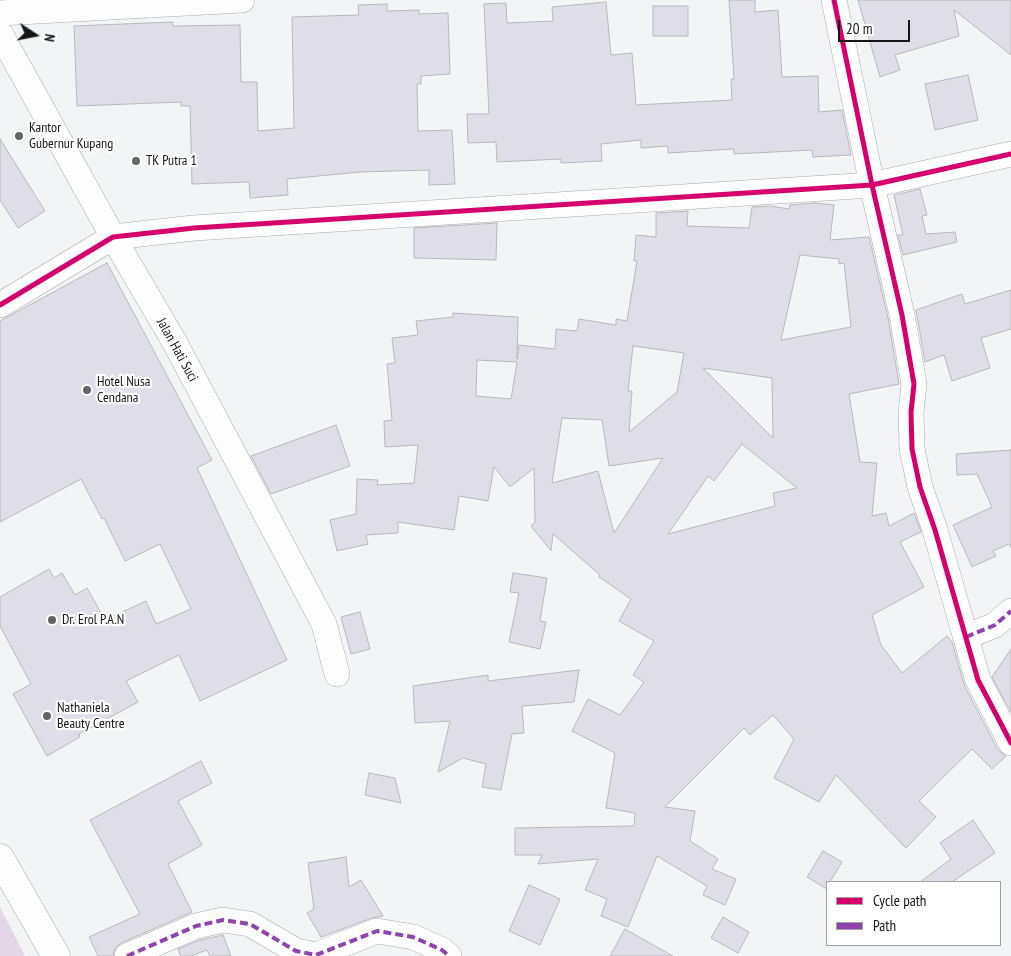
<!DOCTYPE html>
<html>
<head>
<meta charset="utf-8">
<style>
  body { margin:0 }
  #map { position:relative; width:1011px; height:956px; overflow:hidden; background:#f3f4f6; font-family:"PT Sans Narrow",sans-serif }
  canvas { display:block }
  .legend { position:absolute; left:826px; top:881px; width:175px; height:65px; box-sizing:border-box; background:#fff; border:1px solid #a2a2a2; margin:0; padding:6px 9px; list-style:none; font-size:15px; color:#161617 }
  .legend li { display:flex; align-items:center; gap:10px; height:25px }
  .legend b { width:25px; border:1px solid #a2a2a2 }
  .north { position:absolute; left:10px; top:10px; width:50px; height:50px; -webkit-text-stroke:4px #fff; paint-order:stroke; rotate:101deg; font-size:14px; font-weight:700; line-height:20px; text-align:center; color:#161617 }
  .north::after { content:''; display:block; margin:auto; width:18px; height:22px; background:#161617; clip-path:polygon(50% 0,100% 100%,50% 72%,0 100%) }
  .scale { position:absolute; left:838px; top:20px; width:72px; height:22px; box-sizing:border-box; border:2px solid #161617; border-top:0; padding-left:6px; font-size:15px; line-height:18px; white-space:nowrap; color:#161617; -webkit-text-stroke:4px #fff; paint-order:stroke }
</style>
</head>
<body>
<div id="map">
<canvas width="1011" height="956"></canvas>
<ul class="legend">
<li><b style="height:6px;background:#d6006c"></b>Cycle path</li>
<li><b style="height:6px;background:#8e44ad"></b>Path</li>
</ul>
<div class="north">N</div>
<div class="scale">20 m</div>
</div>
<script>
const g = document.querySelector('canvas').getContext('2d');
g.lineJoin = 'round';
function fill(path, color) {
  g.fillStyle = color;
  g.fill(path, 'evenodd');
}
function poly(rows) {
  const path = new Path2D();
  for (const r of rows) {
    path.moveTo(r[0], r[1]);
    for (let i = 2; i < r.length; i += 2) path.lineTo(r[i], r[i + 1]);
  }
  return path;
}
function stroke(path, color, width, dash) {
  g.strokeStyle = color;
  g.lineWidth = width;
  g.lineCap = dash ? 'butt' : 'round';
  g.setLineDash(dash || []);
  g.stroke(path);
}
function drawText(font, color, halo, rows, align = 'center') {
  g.font = font + ' "PT Sans Narrow",sans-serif';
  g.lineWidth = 4.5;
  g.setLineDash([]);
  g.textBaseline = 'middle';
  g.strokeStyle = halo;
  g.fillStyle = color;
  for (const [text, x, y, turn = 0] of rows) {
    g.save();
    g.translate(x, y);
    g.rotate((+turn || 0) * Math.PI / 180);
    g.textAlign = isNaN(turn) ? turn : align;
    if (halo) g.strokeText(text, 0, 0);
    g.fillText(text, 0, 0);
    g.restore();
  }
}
fill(poly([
  [0,907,25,956,0,956]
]), '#e4d6e7');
const building = poly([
  [729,0,755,0,755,12,778,10,782,77,818,76,819,112,842,110,851,155,813,157,812,150,734,154,734,149,668,153,668,146,641,148,641,140,601,144,602,161,561,163,561,159,497,162,496,142,468,143,467,114,489,114,484,4,506,3,507,23,553,21,552,7,606,2,611,55,632,53,636,105,732,100,731,79,734,79,729,0],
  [858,0,1011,0,1011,55,954,10,959,36,895,55,900,70,880,77,858,0],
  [387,4,387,11,419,10,419,14,448,13,450,74,421,76,421,84,417,84,418,131,452,130,455,184,429,185,429,170,360,172,287,179,288,195,250,198,249,182,192,184,190,106,181,106,181,102,77,106,74,26,173,22,173,26,240,25,241,82,257,82,258,131,294,128,292,17,359,15,358,5,387,4],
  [653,6,688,6,688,36,653,36,653,6],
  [968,75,978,120,935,130,925,84,968,75],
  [0,139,45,211,18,228,0,200,0,139],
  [920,189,927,215,922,216,926,234,955,232,957,242,903,255,898,235,903,235,894,195,920,189],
  [815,203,834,205,830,240,869,237,888,318,899,384,849,394,860,462,877,463,872,516,886,513,889,526,914,513,921,532,900,542,924,587,872,615,881,645,902,673,947,636,952,642,965,687,998,750,1006,756,992,769,972,749,919,801,936,817,906,848,836,775,819,802,774,778,794,739,773,715,750,735,744,728,665,807,695,811,690,841,718,859,712,869,736,879,725,905,703,895,707,886,657,856,628,927,601,916,607,899,585,890,598,859,538,864,542,855,515,855,515,828,634,826,635,813,606,808,615,753,572,731,588,699,620,715,644,682,633,675,654,641,619,621,631,599,599,577,600,575,553,534,551,551,531,526,535,522,534,468,510,487,494,467,488,501,459,496,454,530,398,522,398,533,366,535,368,544,337,551,330,520,356,514,357,479,378,480,377,485,414,483,418,445,385,447,384,421,392,420,387,364,395,363,392,338,418,335,416,321,453,317,453,313,518,317,517,359,519,345,555,349,556,329,577,331,579,319,616,325,616,319,627,321,637,261,634,261,636,235,656,237,656,213,688,211,687,226,749,228,752,207,771,206,789,209,790,205,815,203],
  [800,255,839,259,839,264,844,263,851,327,781,340,800,255],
  [633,346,684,353,677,392,629,432,632,391,628,391,633,346],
  [477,360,517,362,511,399,476,396,477,360],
  [703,368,772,378,773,438,703,368],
  [562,418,602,420,609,466,663,458,614,533,598,471,552,483,562,418],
  [742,444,797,488,773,493,775,506,668,534,708,476,714,481,742,444],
  [497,223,496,260,414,258,414,228,497,223],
  [107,263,212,460,197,468,287,660,200,701,179,655,126,681,138,702,79,734,80,737,47,756,13,694,31,684,0,626,0,597,49,569,54,578,62,573,75,595,87,588,105,620,146,601,156,624,191,609,160,544,125,561,104,518,102,519,81,479,0,522,0,321,107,263],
  [1011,290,1011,329,981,338,990,368,952,381,944,355,925,362,916,310,962,294,965,304,1011,290],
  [336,425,350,466,271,494,251,456,336,425],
  [1011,450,1011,548,1009,544,993,551,996,556,972,567,953,525,992,507,977,474,957,475,956,454,1011,450],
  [513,573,547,578,540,621,546,622,540,649,509,642,519,593,510,592,513,573],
  [360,612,370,649,351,654,341,617,360,612],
  [1011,649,1011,712,992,677,1011,649],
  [579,670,574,702,522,706,524,733,512,734,501,790,482,787,486,764,463,758,438,772,450,721,415,723,413,686,488,675,488,681,579,670],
  [201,761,212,783,178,801,202,845,168,864,192,912,121,943,115,948,113,956,98,956,89,937,140,914,90,820,201,761],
  [369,773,395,778,401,803,365,795,369,773],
  [973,820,995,853,952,882,920,882,951,859,940,843,973,820],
  [823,851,842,862,830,882,827,882,827,889,807,877,823,851],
  [346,857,349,887,361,880,383,916,372,918,321,937,307,913,314,909,308,863,346,857],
  [529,885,560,899,540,945,509,931,529,885],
  [723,917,749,932,738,953,711,938,723,917],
  [625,929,673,956,610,956,625,929],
  [223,935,231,956,210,956,207,950,191,956,181,956,178,949,200,940,223,935]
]);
fill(building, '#dfdde7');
stroke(building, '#b8b8ba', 1);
const minor = poly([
  [834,0,872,185,902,315,914,384,911,412,912,449,920,487,935,530,978,680,1011,743],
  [0,13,242,0],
  [0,33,113,237,175,343,324,624,337,674],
  [0,305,113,237,194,228,872,185,1011,154],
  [966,637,995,625,1011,611],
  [127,956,196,926,223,920,250,924,296,951,316,955,377,931,413,937,442,950,449,956]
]);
const major = poly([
  [0,858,56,956]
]);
stroke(minor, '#a8a9ab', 26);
stroke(major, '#a8a9ab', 29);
stroke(minor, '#fdfdfe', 25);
stroke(major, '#fdfdfe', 28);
stroke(poly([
  [966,637,995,625,1011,611],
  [127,956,196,926,223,920,250,924,296,951,316,955,377,931,413,937,442,950,449,956]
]), '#8e44ad', 4, [8, 4]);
stroke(poly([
  [834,0,872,185,902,315,914,384,911,412,912,449,920,487,935,530,978,680,1011,743],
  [0,305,113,237,194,228,872,185,1011,154]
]), '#d6006c', 5);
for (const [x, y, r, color] of [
  [19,136,5,"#636465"],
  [136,161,5,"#636465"],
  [87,390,5,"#636465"],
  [52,620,5,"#636465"],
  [47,716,5,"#636465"]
]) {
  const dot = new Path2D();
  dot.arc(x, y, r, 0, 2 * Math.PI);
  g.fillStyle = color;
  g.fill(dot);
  stroke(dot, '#fff', 2);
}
drawText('14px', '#161617', '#fff', [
  ["Kantor",29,128],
  ["Gubernur Kupang",29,144],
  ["TK Putra 1",146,161],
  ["Hotel Nusa",97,382],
  ["Cendana",97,398],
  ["Dr. Erol P.A.N",62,620],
  ["Nathaniela",57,708],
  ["Beauty Centre",57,724]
], 'left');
drawText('14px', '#161617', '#fff', [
  ["Jalan Hati Suci",177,350,61]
]);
</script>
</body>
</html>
